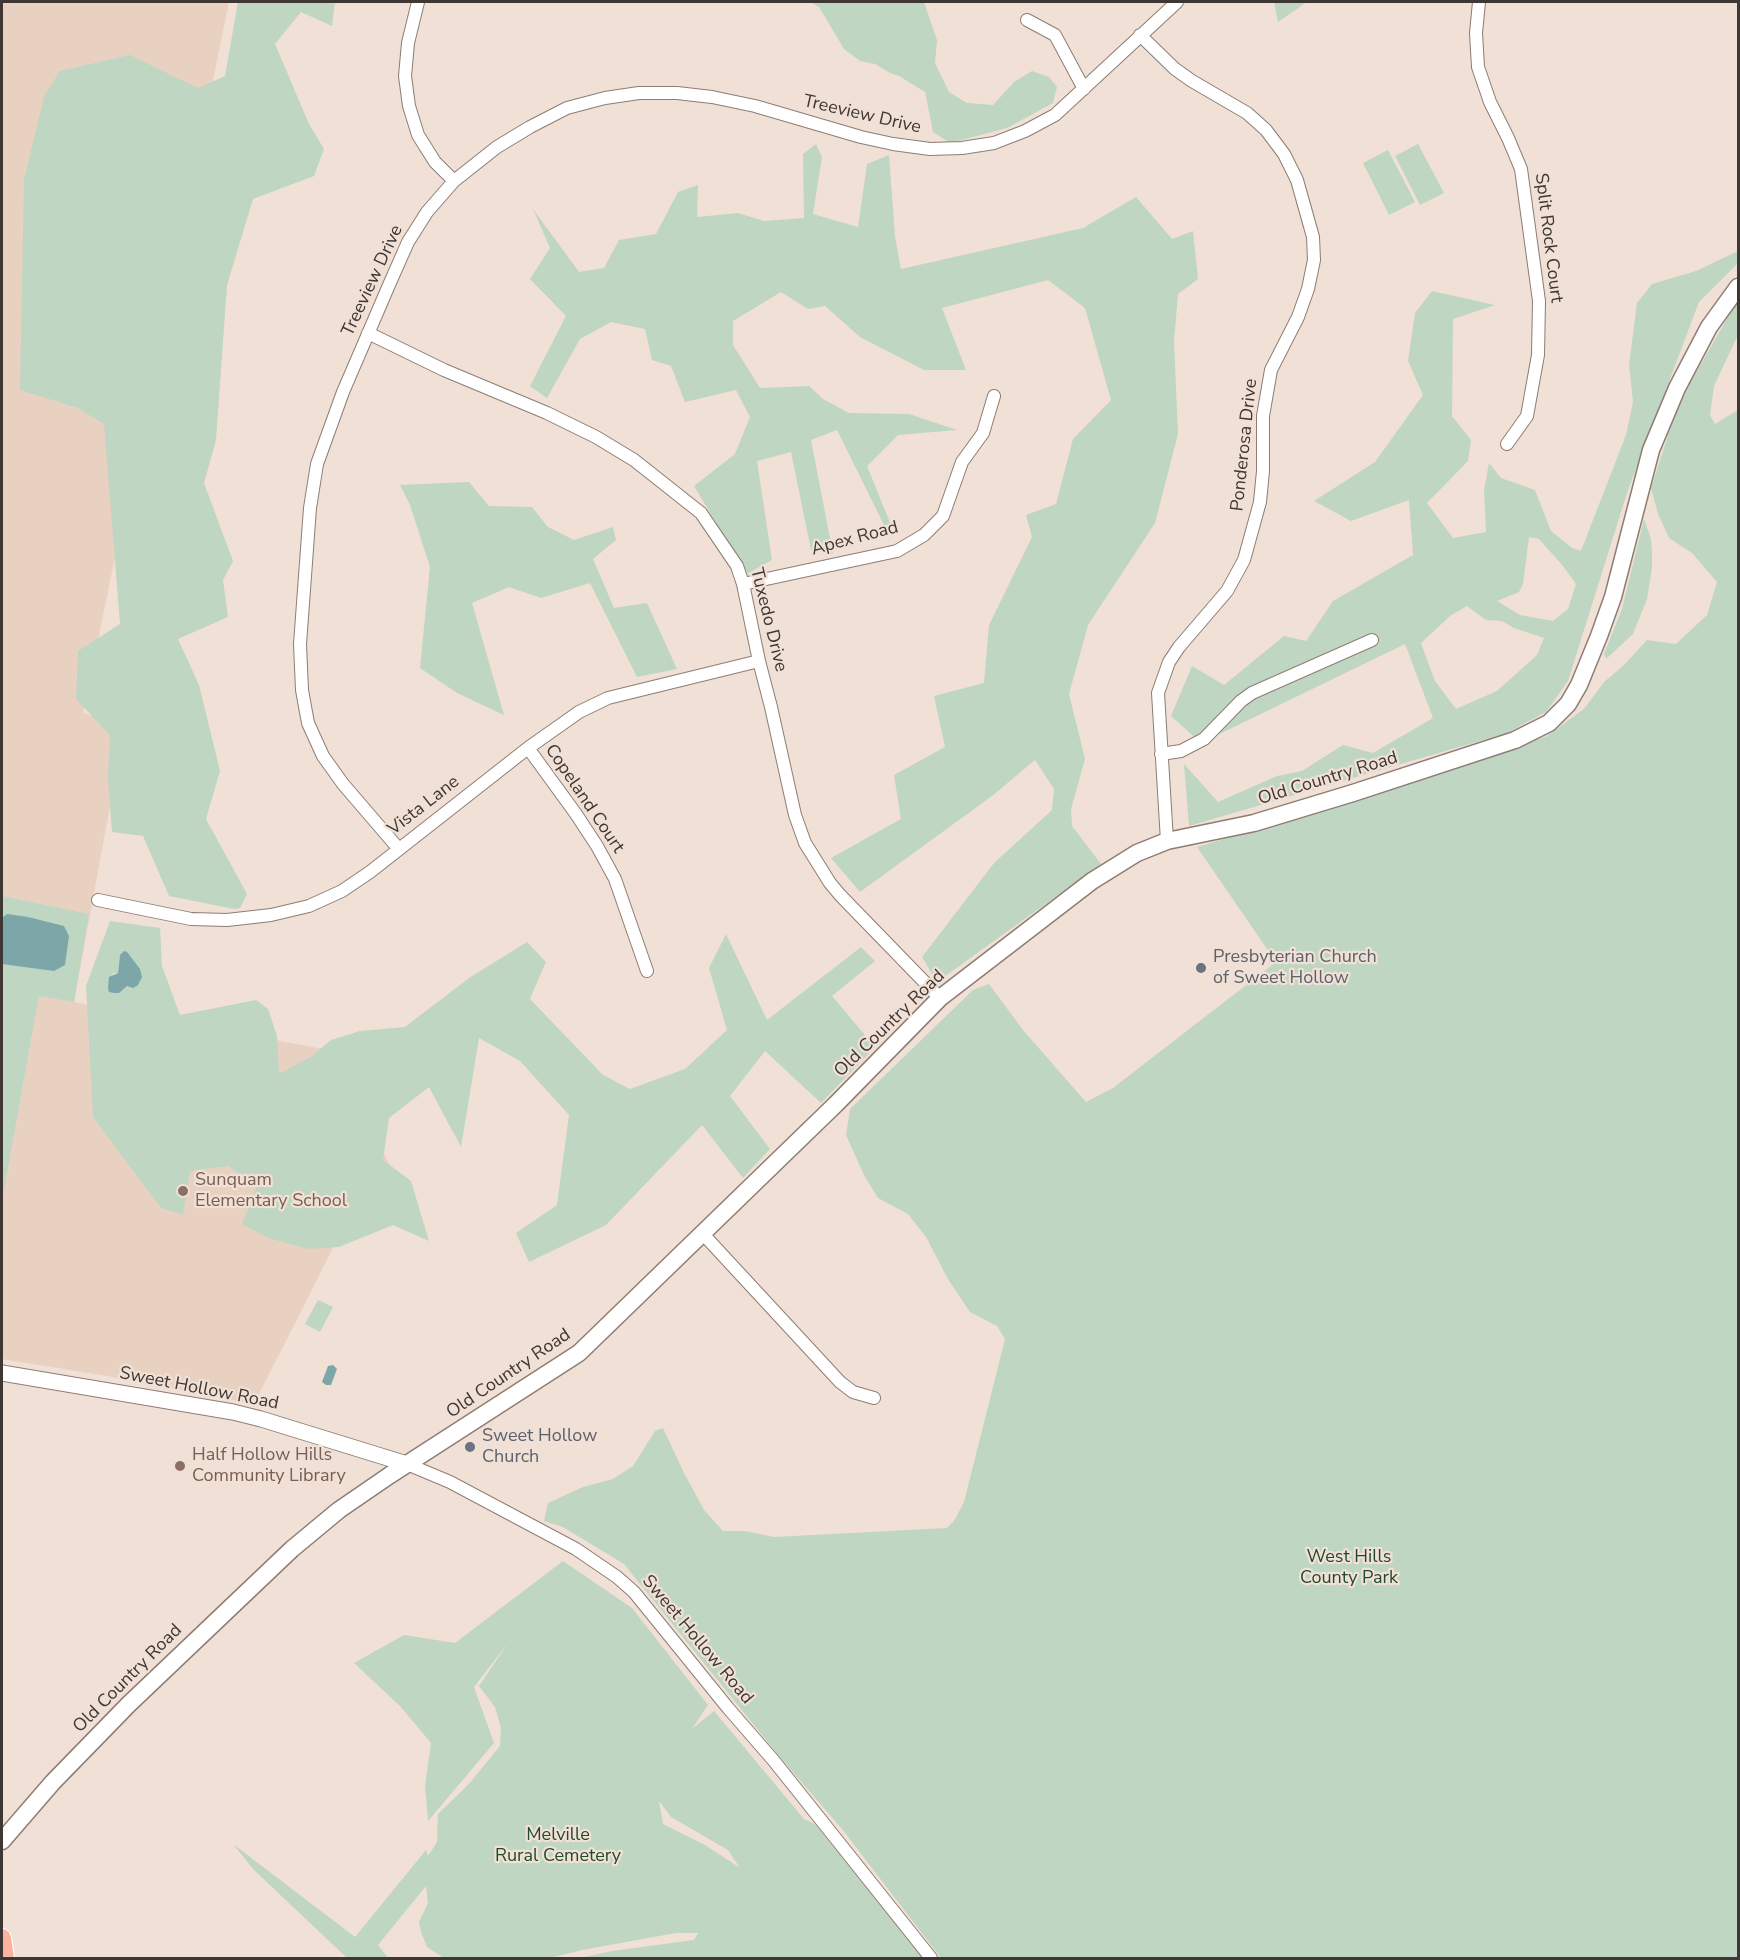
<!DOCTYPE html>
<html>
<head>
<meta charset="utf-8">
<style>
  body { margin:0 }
  #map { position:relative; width:1740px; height:1960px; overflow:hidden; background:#f1e0d5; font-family:"Nunito Sans",sans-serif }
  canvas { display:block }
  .frame { position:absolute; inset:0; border:3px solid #3e3733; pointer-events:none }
</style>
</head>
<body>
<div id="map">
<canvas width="1740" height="1960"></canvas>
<div class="frame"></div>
</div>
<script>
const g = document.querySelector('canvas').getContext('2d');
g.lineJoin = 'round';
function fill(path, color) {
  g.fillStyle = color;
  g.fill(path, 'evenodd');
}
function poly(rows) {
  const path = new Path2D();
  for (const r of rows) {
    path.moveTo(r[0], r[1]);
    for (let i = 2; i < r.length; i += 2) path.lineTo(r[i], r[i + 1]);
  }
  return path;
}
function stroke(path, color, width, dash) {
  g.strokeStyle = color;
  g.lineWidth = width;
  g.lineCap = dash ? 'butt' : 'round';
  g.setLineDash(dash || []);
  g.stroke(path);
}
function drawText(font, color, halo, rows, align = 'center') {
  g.font = font + ' "Nunito Sans",sans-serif';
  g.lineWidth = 4.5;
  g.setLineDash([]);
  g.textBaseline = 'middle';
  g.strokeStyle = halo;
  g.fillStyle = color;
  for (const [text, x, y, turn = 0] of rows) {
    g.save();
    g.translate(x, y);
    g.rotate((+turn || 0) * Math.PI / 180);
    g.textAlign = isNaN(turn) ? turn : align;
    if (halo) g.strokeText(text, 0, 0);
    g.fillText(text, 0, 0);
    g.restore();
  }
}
fill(poly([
  [2,2,229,2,83,713,125,724,74,1002,339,1052,394,1175,368,1179,254,1404,113,1377,2,1359,2,1202,39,996,2,990]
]), '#e9d1c2');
fill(poly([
  [238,2,335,2,332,26,301,12,275,44,309,124,324,149,314,176,253,199,227,285,216,440,204,483,233,561,223,580,228,617,178,639,199,685,220,771,206,819,247,894,240,908,234,909,169,896,143,836,112,832,108,777,110,735,76,699,78,651,120,624,104,424,78,408,20,390,24,180,44,96,60,71,130,55,198,88,225,76],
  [810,2,924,2,937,40,935,63,949,92,967,103,993,105,1014,82,1032,71,1049,77,1057,87,1053,103,1007,128,950,143,933,132,925,92,899,76,890,73,875,64,860,61,844,49,819,7],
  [1274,2,1307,2,1278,22],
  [816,144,822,157,813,214,858,227,867,164,889,155,895,237,901,269,1083,228,1136,197,1172,239,1193,231,1198,279,1178,294,1174,342,1178,434,1155,523,1088,625,1069,694,1085,759,1071,809,1072,826,1101,864,937,982,922,957,994,863,1052,810,1054,789,1035,760,992,796,860,892,831,858,901,819,894,775,945,747,934,696,984,683,989,625,1032,537,1026,515,1056,504,1073,439,1111,400,1085,308,1048,280,942,308,966,370,924,370,860,337,825,306,808,309,781,292,733,321,733,345,760,388,809,386,823,399,849,413,909,414,957,430,898,435,867,466,891,525,884,525,837,430,811,440,833,554,811,550,791,452,757,461,772,560,747,574,694,486,735,454,750,417,736,390,685,402,671,366,652,360,645,329,611,322,580,339,547,398,530,386,566,316,530,279,550,248,533,209,579,272,604,268,619,240,656,234,678,192,698,185,697,217,738,213,764,221,804,218,803,154],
  [1418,144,1444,193,1420,205,1395,156],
  [1388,150,1415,202,1389,215,1363,163],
  [1738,251,1738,263,1699,302,1628,490,1568,681,1546,712,1507,733,1189,826,1184,764,1218,802,1277,776,1302,771,1343,745,1373,753,1433,718,1405,644,1201,743,1171,716,1192,666,1224,685,1284,636,1306,641,1333,601,1413,555,1409,500,1351,521,1314,501,1375,462,1423,395,1408,361,1415,313,1432,291,1495,305,1453,319,1452,416,1471,440,1468,461,1427,503,1453,538,1486,532,1484,490,1489,463,1501,478,1535,490,1551,531,1572,548,1581,551,1626,435,1633,402,1629,365,1637,303,1652,284,1696,271],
  [1529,537,1539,539,1563,566,1576,584,1568,609,1553,621,1520,615,1497,601,1519,592,1523,584],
  [1467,606,1486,620,1502,621,1514,628,1544,638,1537,655,1497,691,1456,709,1435,681,1421,643,1450,616],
  [1738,300,1738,335,1714,386,1710,415,1715,424,1738,410,1738,1958,941,1958,842,1829,778,1755,624,1564,563,1527,544,1521,548,1503,583,1487,613,1479,633,1466,655,1431,663,1428,683,1471,704,1510,723,1531,745,1531,774,1537,947,1528,954,1521,964,1502,1005,1339,997,1326,970,1312,948,1279,926,1237,908,1214,878,1198,864,1175,846,1135,850,1109,973,990,989,984,1023,1030,1086,1102,1113,1088,1276,962,1197,847,1385,791,1547,736,1584,709,1604,682,1624,665,1647,640,1676,644,1707,615,1717,582,1692,553,1669,538,1658,514,1651,488,1672,423,1690,383],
  [469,482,489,506,532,507,548,527,574,540,613,527,616,540,593,559,614,608,647,603,677,669,637,677,590,583,541,598,509,587,472,603,504,715,457,693,420,668,430,567,410,505,400,485],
  [1644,519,1651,539,1652,552,1652,568,1647,599,1633,634,1606,659,1604,654,1622,609],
  [2,896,89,914,74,1002,39,996,2,1202],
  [110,921,160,928,162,966,180,1015,256,1000,268,1009,277,1036,279,1074,312,1056,331,1040,360,1031,405,1027,469,978,527,942,546,962,530,999,603,1075,630,1089,685,1069,727,1030,709,968,726,934,767,1020,861,947,875,961,832,996,875,1047,821,1103,765,1051,730,1096,770,1149,743,1178,702,1125,606,1225,529,1262,516,1233,557,1205,569,1115,520,1061,479,1038,461,1147,429,1087,389,1118,383,1160,411,1181,429,1241,393,1225,339,1247,308,1249,268,1238,242,1224,256,1188,229,1166,190,1171,183,1215,161,1208,93,1117,86,986],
  [120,955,127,986,122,989,108,988,113,973,118,973],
  [318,1300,333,1307,320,1332,305,1324],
  [563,1561,632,1608,708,1705,692,1729,714,1711,804,1819,815,1824,923,1958,580,1958,612,1951,694,1940,698,1933,676,1933,582,1950,550,1958,444,1958,427,1947,421,1932,419,1922,428,1903,426,1886,378,1945,388,1958,347,1958,254,1870,233,1844,355,1937,426,1850,428,1856,437,1842,438,1814,468,1785,500,1746,501,1728,495,1707,479,1686,508,1643,474,1687,494,1743,428,1821,425,1786,431,1743,400,1706,354,1663,404,1635,455,1643],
  [659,1801,671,1817,728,1850,740,1868,705,1845,663,1824]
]), '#bfd6c2');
fill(poly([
  [7,914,28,917,64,926,69,936,65,965,54,971,2,964,2,918],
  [124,951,127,952,140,969,142,977,138,985,133,988,127,986,119,993,114,993,109,992,108,988,109,977,118,973,120,955],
  [333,1365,337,1369,331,1385,326,1385,322,1382,328,1366]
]), '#7da6a8');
const minor = poly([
  [418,2,408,43,405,76,409,106,418,135,435,162,454,181],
  [1479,2,1476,33,1478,67,1490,102,1508,138,1521,169,1539,301,1538,355,1527,416,1507,444],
  [1027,20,1055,35,1084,89],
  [1140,35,1175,69,1192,81,1247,113,1266,130,1284,154,1297,180,1313,237,1314,260,1308,289,1298,317,1271,370,1263,416,1263,471,1260,502,1244,560,1227,591,1179,647,1169,662,1158,693,1167,841],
  [368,333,444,370,547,413,596,437,634,460,701,513,737,566,743,584,759,661,771,707,795,815,805,843,830,883,840,895,940,998],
  [743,584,897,551,924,535,943,516,962,462,983,433,994,396],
  [528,748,576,814,597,846,615,879,647,971],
  [1161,754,1181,751,1204,739,1241,701,1252,693,1372,640],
  [398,848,343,784,323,756,308,723,302,690,300,644,310,508,317,464,343,392,389,285,408,242,427,212,454,181,497,147,530,127,567,108,605,98,639,93,677,93,712,97,755,106,861,137,893,144,930,149,962,148,994,143,1025,131,1055,115,1177,2],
  [98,900,191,919,227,920,271,915,309,906,342,891,370,872,528,748,579,712,608,698,759,661],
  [703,1234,840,1382,853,1392,874,1398],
  [407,1464,450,1482,576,1549,617,1577,634,1592,728,1708,774,1761,931,1958]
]);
const tertiary = poly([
  [2,1373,233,1412,261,1419,407,1464]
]);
const secondary = poly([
  [2,1841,53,1782,129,1704,292,1549,339,1510,390,1475,579,1353,836,1104,940,998,1092,881,1137,853,1167,841,1254,823,1353,793,1515,740,1549,723,1568,704,1579,685,1599,636,1613,597,1651,450,1677,388,1709,327,1738,287]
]);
const primary = poly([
  [2,1938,5,1958]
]);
stroke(minor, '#8d7d74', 14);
stroke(tertiary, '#8d7d74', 17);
stroke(secondary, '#8d7d74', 19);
stroke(primary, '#fff', 20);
stroke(minor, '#fff', 12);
stroke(tertiary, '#fff', 15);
stroke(secondary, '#fff', 16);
stroke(primary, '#fbb39e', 18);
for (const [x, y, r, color] of [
  [1201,968,6,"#6b7280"],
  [183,1191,6,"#8d6e63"],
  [470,1447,6,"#6b7280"],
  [180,1466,6,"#8d6e63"]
]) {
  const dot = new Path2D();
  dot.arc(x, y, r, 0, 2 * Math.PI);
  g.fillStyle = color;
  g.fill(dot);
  stroke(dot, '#f1e0d5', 2);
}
drawText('18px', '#3e3733', '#f1e0d5', [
  ["Treeview Drive",862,115,13],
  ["Split Rock Court",1548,238,83],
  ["Treeview Drive",373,281,-65],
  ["Ponderosa Drive",1245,445,-84],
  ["Apex Road",855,539,-15],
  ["Tuxedo Drive",768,620,76],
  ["Old Country Road",1328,779,-17],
  ["Copeland Court",584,799,56],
  ["Vista Lane",424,806,-38],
  ["Old Country Road",890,1024,-44],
  ["Old Country Road",509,1374,-34],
  ["Sweet Hollow Road",199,1389,11],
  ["Sweet Hollow Road",697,1640,50],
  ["Old Country Road",128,1679,-45]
]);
drawText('18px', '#5b616d', '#f1e0d5', [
  ["Presbyterian Church",1213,958],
  ["of Sweet Hollow",1213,979],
  ["Sweet Hollow",482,1437],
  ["Church",482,1458]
], 'left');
drawText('18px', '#785e54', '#f1e0d5', [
  ["Sunquam",195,1181],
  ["Elementary School",195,1202],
  ["Half Hollow Hills",192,1456],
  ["Community Library",192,1477]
], 'left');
drawText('18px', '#204b2a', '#f1e0d5', [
  ["West Hills",1349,1558],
  ["County Park",1349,1579],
  ["Melville",558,1836],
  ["Rural Cemetery",558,1857]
]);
</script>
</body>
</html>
